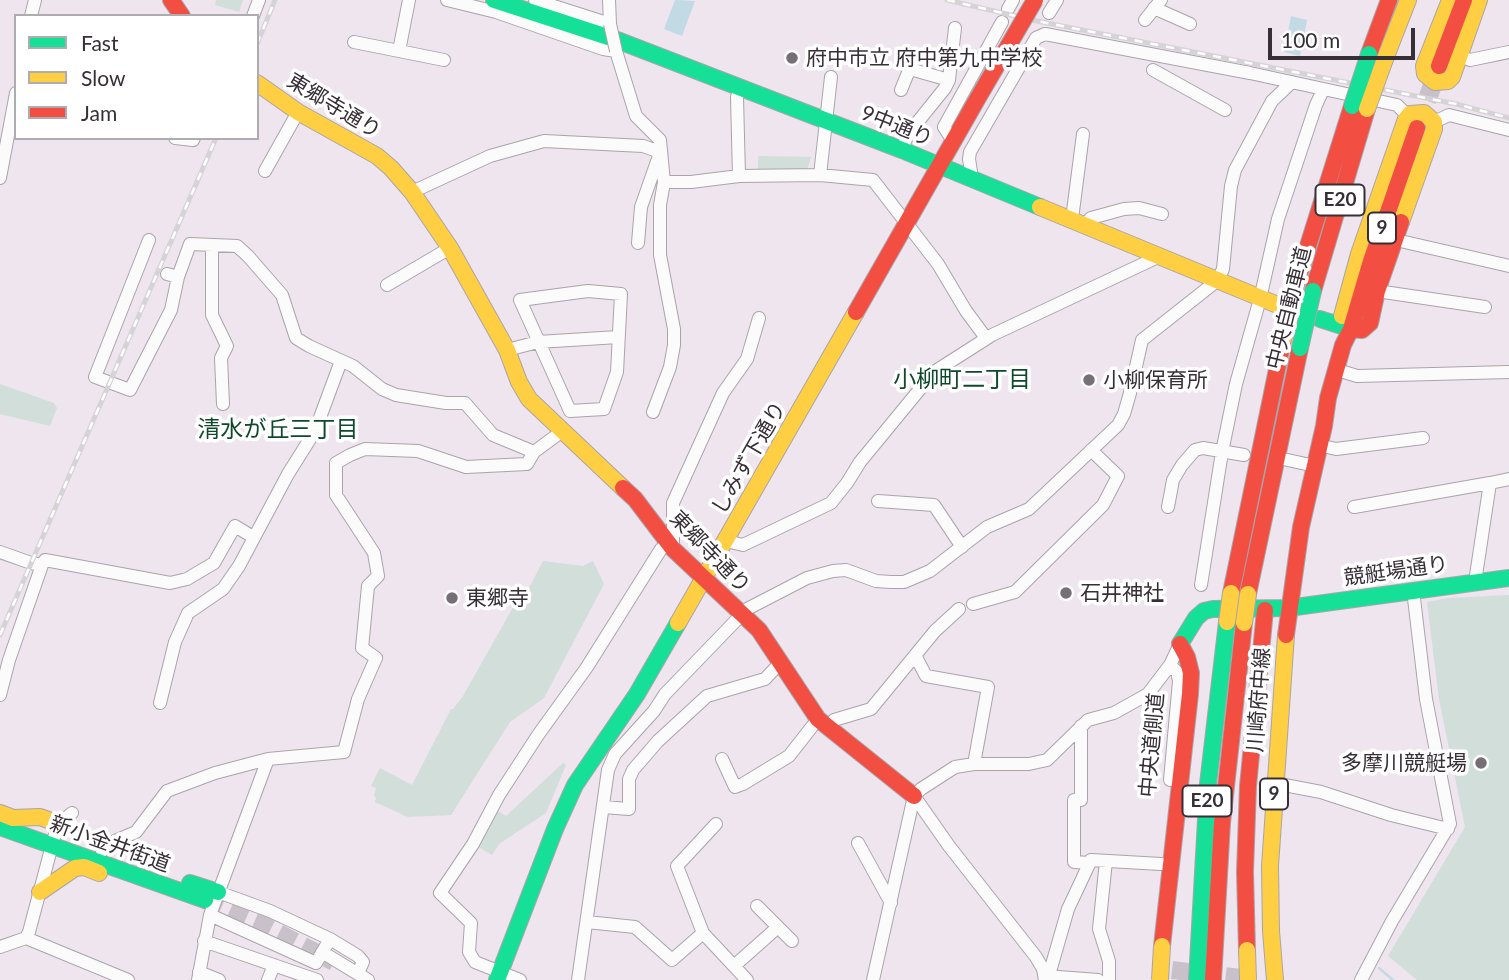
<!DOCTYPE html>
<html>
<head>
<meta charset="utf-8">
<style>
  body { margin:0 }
  #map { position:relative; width:1509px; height:980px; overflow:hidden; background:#eee5ee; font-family:Lato,sans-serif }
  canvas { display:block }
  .legend { position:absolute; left:14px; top:14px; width:245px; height:126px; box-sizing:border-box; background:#fff; border:2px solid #afacaf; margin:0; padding:9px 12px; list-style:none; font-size:21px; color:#362f36 }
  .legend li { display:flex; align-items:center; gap:14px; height:35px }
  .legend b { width:35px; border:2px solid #afacaf }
  .scale { position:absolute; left:1268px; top:28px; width:147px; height:32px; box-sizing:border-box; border:4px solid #362f36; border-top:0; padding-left:9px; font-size:21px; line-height:24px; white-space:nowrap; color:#362f36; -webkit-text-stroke:5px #fff; paint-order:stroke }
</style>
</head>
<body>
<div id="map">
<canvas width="1509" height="980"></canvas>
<ul class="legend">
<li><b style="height:9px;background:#16e098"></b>Fast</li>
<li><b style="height:9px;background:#ffcf43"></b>Slow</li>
<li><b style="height:9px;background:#f24e42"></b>Jam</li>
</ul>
<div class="scale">100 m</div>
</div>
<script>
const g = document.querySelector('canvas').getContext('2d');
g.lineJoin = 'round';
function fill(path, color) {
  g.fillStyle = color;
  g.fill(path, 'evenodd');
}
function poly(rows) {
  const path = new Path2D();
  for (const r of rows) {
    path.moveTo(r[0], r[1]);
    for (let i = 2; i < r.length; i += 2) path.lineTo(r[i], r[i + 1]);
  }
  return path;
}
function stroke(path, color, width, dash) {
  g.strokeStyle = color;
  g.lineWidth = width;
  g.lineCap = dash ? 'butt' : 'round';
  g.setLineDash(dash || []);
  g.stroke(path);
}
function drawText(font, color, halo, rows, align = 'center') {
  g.font = font + ' Lato,"Noto Sans JP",sans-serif';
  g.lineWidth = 7;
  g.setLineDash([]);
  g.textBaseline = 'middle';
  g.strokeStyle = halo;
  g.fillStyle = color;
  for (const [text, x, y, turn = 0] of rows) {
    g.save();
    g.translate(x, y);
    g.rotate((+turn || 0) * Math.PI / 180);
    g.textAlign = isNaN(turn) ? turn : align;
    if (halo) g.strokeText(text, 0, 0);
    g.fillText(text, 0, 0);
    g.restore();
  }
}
fill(poly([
  [216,0,243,0,239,12,215,5],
  [758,156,811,157,806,173,758,171],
  [0,384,54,403,57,408,50,426,0,414],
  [543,561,583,566,593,561,604,584,544,698,510,722,451,815,408,817,375,802,376,798,374,796,376,788,371,786,380,768,412,785,451,709,453,709,463,696,525,586,529,588],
  [1509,595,1509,980,1417,980,1388,956,1465,827,1439,699,1427,602,1448,598],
  [563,763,566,765,546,813,499,844,492,855,473,844,496,810,506,816]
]), '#d1ded9');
fill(poly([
  [675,0,695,1,682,36,664,29],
  [1291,16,1307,20,1300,56,1284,52]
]), '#c2dae4');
stroke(poly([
  [1379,968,1393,980]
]), '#c2dae4', 2.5);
stroke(poly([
  [205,900,263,925,334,962],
  [1172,970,1240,978]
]), '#c9c1c9', 18, [18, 9]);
stroke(poly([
  [1417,128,1439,67]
]), '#c9c1c9', 19, [19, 10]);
const street = poly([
  [447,0,496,12,603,49,616,51,636,116,660,140,664,182,660,205,660,255,674,329,674,345,670,367,653,412],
  [535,0,610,24,609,0],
  [1154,8,1190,24],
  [1008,9,1013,0],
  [1049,13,1057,0],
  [31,16,35,0],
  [253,16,259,0],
  [1145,20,1161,0],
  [354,42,444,60],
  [399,51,409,0],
  [1460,56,1470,60,1509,52],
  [910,69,949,80],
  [1153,70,1225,110],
  [901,90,914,58],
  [1434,122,1449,115,1509,130],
  [175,138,193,140,194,138],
  [953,141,944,127,1002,22],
  [902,150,908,134,945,88,949,80,955,28],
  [265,171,298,112],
  [820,175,831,77],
  [739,176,737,97,740,88],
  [0,178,16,93],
  [972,178,969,159,970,152,1036,38,1045,34,1250,73,1397,105,1408,116],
  [664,182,691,182,739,176,820,175,873,180,938,264,966,311,986,338],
  [412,192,490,156,544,141,643,146,660,152],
  [1072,219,1083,134],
  [1084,225,1091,218,1124,209,1139,208,1162,214],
  [149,240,95,377,130,390,171,310,178,277,167,274],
  [1396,240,1509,266],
  [638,243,641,207,660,153],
  [212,245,212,315,227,346,221,358,223,404],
  [178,277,190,244,237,246,248,256,282,295,296,338,309,346,353,366,382,389,396,395,446,403,465,403,493,435,534,452],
  [387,285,450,248],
  [588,291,621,294,617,372,604,409,570,411,520,300,588,291],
  [1377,291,1485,307],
  [507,350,538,342,618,337],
  [1344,372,1357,376,1509,372],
  [1319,445,1336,449,1423,438],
  [1283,459,1315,466],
  [878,501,934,505,962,547],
  [1168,507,1173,480,1182,465,1195,450,1203,448,1244,455],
  [1354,507,1490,483],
  [726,541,743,545,831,503,847,483,860,462,934,372,992,335,1160,256],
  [673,549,673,503,723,393,747,359,759,318],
  [0,552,31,563,42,565,45,560,170,583,187,579,214,563,235,526,253,537],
  [1475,582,1490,483,1509,479],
  [1201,585,1222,452,1236,384,1260,299,1278,219,1316,105,1323,90],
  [973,604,1015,592,1103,505,1118,476,1091,450],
  [916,657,926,676,988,687,974,764],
  [0,695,9,660,42,565],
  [160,703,175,642,188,613,223,589,239,566,288,474,315,431,341,361],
  [1081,726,1081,800,1074,800,1074,862,1090,863],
  [828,728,834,720,871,709,935,631,959,609],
  [722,759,735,787,743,784,789,756,818,719],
  [1170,780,1179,681,1177,672,1170,665],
  [1274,783,1321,792,1391,815,1448,829],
  [914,796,921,789,955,767,974,764,1029,764,1047,760,1088,720,1114,713,1148,694,1170,665,1180,644],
  [914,796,949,846,1036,957,1043,969,1045,980],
  [603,807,629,809,629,779,633,770,658,741,707,696,765,679,780,663],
  [716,824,677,866,703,933,747,980],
  [858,843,891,903],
  [102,851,108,844,136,832,167,791,215,773,268,759,344,752,358,699,376,658,362,648,368,586,378,576,374,553,336,495,336,463,350,455,365,449,418,451,466,467,527,464,534,452,561,432],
  [1106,861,1099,929,1109,961,1109,980],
  [757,906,792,941],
  [210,915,316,963,330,939,270,911,218,892],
  [587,922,635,927,672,960,703,933],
  [26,938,128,980],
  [330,939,358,956,363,962,358,973],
  [204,941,317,980],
  [0,947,26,938,29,932,55,834,59,824,72,813],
  [322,952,368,980],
  [734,966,778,927],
  [199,972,219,980],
  [1049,975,1068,909,1091,860,1161,864],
  [1045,976,1098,980],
  [198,980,210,915,268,759],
  [268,980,274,965],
  [520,980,475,962,469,952,471,923,440,893,473,844,499,795,538,735,587,667,661,549,669,544],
  [578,980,608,770,615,754,654,711,665,694,747,609,807,578,833,571,846,570,876,581,891,582,904,582,930,571,987,527,1029,509,1118,425,1124,414,1130,393,1142,340,1218,280,1223,269,1231,186,1235,170,1272,101,1292,82],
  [873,980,914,796],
  [1361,980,1392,921,1450,824,1426,699,1413,590]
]);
const fast = poly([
  [494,0,617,40,902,150,1040,207],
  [1320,319,1351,329],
  [1180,644,1196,618,1204,611,1213,609,1288,608,1509,578],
  [0,827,205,900],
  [190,883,218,892],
  [497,980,555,829,575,785,637,694,678,623],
  [1197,980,1208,784,1227,622]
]);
const slow = poly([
  [1450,0,1424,66,1425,74,1435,82,1448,81,1452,77,1479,0],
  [1385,59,1408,0],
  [257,83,298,112,377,156,391,168,412,192,450,248,507,350,519,382,529,399,623,488],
  [1040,207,1280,306],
  [1342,316,1359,254,1406,119,1410,114,1424,113,1434,122,1434,129,1401,222],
  [678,623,856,312],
  [0,813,13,818,40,817,59,824],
  [40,892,75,868,84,867,99,873],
  [1275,980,1271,931,1270,866,1286,635]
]);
const jam = poly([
  [171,0,182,16],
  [1369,54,1389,0],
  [1439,66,1464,0],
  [1296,284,1352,106],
  [1313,291,1367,109],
  [856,312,975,103],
  [1351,329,1362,330,1370,323,1377,291,1401,222],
  [623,488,635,499,673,549,759,630,818,719,914,796],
  [1231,593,1283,340],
  [1248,594,1300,348],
  [1286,635,1301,527,1324,426,1328,398,1343,345,1351,329,1371,261,1417,128],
  [1162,946,1190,694,1191,673,1187,657,1180,644],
  [1247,950,1245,872,1248,786,1265,610],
  [1213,980,1222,823,1244,623]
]);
stroke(street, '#aaa4aa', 14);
stroke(fast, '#aaa4aa', 18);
stroke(slow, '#aaa4aa', 18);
stroke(jam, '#aaa4aa', 18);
stroke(street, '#fcfbfc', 12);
stroke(fast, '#16e098', 16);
stroke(slow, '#ffcf43', 16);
stroke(jam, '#f24e42', 16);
const rail = poly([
  [947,0,1037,21,1456,104,1509,118],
  [257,44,275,0],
  [0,635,216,138]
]);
stroke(rail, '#d6d3d6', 5);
stroke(rail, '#fff', 2.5, [8]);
const streetBridge = poly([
  [610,24,616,51]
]);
const fastBridge = poly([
  [1352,106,1369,54],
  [1300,348,1313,291]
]);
const slowBridge = poly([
  [1367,109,1385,59],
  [1283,340,1296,284],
  [1227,622,1231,593],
  [1244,623,1248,594],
  [1247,950,1248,980],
  [1160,980,1162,946]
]);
const jamBridge = poly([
  [975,103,1035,0]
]);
stroke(streetBridge, '#aaa4aa', 14, []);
stroke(fastBridge, '#aaa4aa', 18, []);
stroke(slowBridge, '#aaa4aa', 18, []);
stroke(jamBridge, '#aaa4aa', 18, []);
stroke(streetBridge, '#fcfbfc', 12);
stroke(fastBridge, '#16e098', 16);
stroke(slowBridge, '#ffcf43', 16);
stroke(jamBridge, '#f24e42', 16);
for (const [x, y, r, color] of [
  [792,58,7,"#766f76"],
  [1089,380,7,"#766f76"],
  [1066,593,7,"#766f76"],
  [452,598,7,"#766f76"],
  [1481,763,7,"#766f76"]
]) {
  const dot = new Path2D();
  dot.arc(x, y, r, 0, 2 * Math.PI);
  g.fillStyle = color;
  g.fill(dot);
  stroke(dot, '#fff', 2.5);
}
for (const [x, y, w] of [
  [1340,200,49],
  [1382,228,28],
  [1274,794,28],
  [1207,801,49]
]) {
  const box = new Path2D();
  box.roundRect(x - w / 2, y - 15.5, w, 31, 5);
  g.fillStyle = '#fff';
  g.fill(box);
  stroke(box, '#362f36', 2);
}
drawText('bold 19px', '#362f36', null, [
  ["E20",1340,200],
  ["9",1382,228],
  ["9",1274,794],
  ["E20",1207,801]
]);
drawText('21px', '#362f36', '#fff', [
  ["府中市立 府中第九中学校",806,58],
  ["小柳保育所",1103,380],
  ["石井神社",1080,593],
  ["東郷寺",466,598],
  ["多摩川競艇場",1467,763,"right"]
], 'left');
drawText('21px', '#362f36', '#fff', [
  ["東郷寺通り",334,106,31],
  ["9中通り",897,126,22],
  ["中央自動車道",1289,308,-76],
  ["しみず下通り",749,458,-60],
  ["東郷寺通り",710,552,46],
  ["競艇場通り",1396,571,-8],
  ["川崎府中線",1259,700,-86],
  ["中央道側道",1152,745,-85],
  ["新小金井街道",110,844,20]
]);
drawText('23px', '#0d492a', '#fff', [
  ["小柳町二丁目",962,380],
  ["清水が丘三丁目",278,430]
]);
</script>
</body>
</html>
